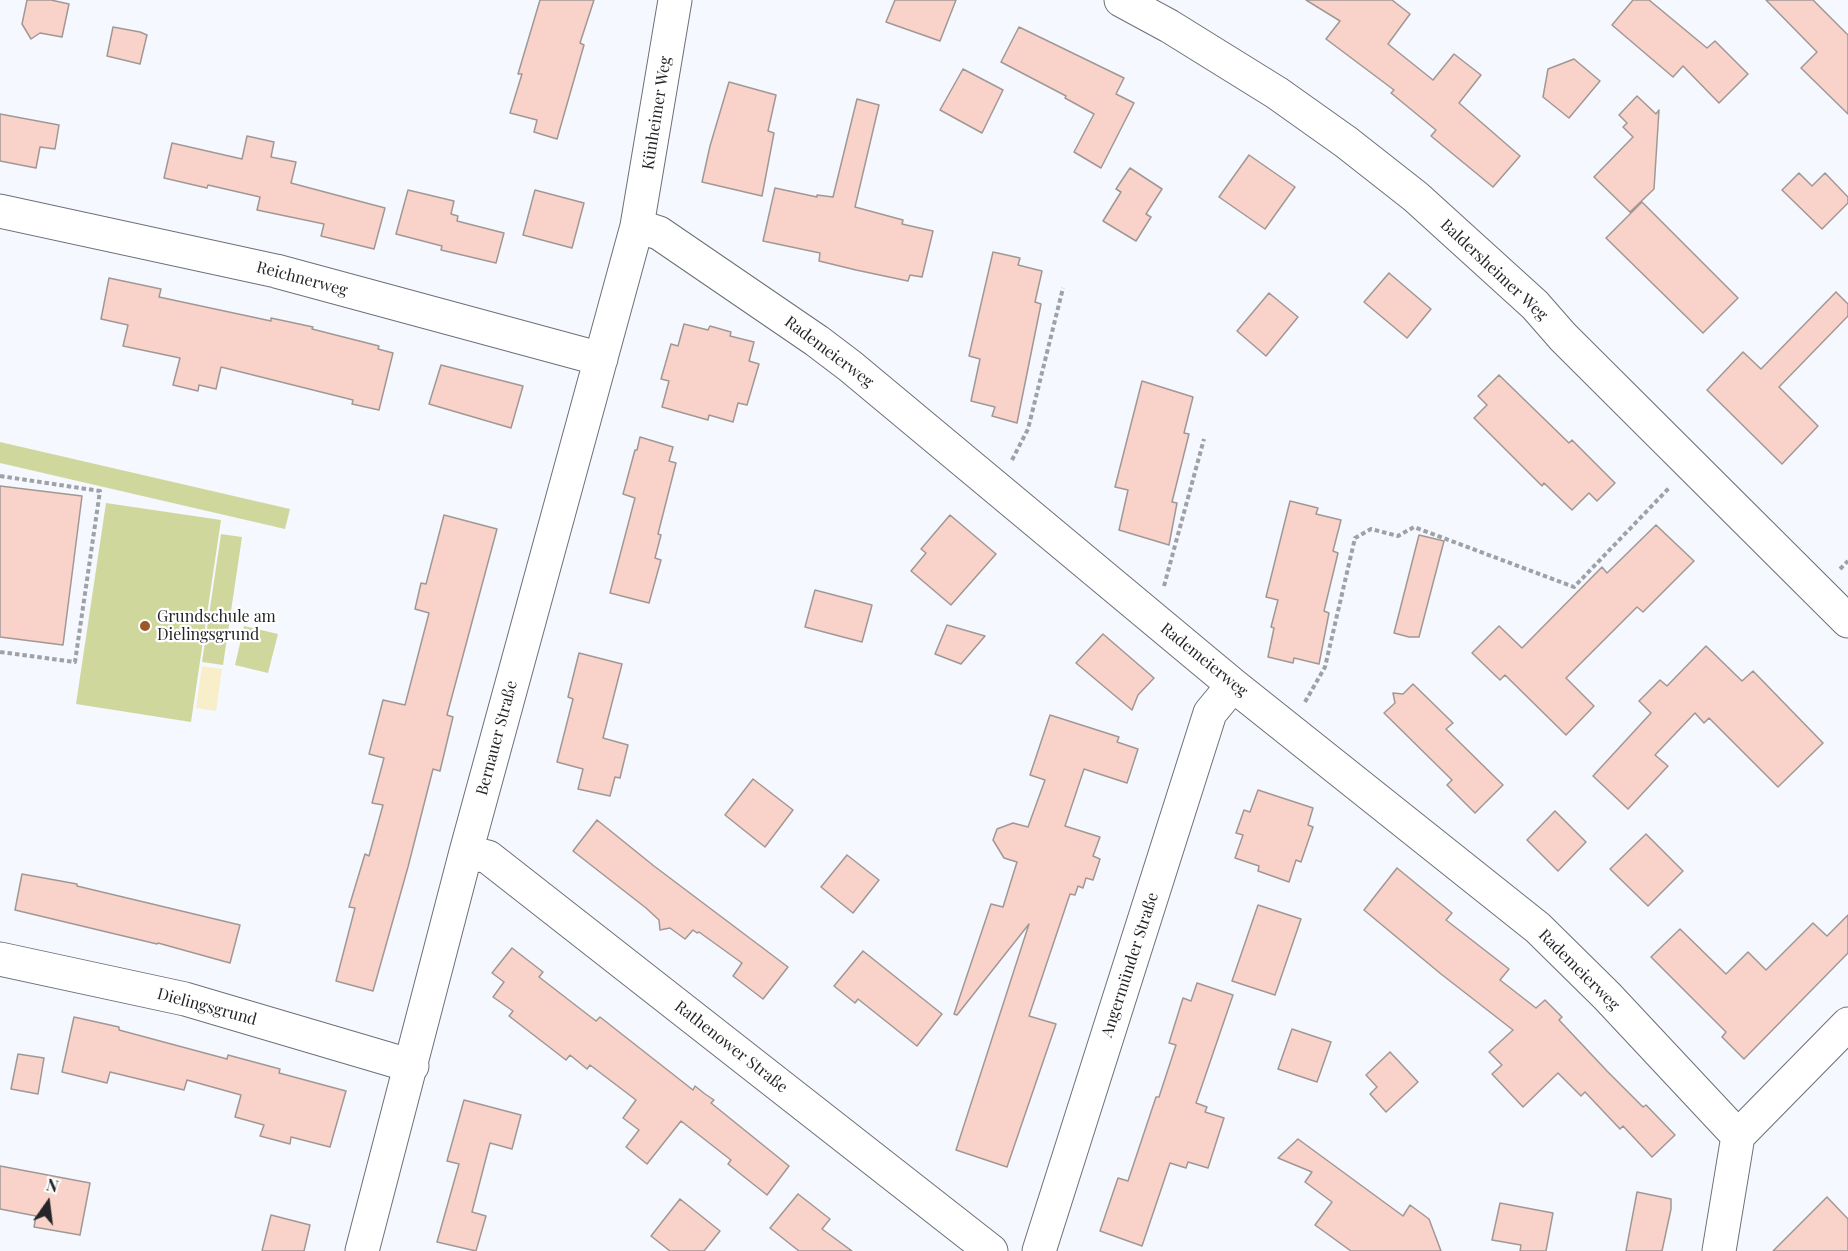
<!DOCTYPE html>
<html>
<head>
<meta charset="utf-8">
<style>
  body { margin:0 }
  #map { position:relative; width:1848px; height:1251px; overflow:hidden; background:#f5f8fe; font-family:"Playfair Display",serif }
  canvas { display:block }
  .north { position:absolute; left:18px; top:1173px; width:60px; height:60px; -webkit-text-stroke:4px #fff; paint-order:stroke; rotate:14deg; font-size:16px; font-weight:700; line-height:24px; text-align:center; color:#242528 }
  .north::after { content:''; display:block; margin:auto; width:21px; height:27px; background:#242528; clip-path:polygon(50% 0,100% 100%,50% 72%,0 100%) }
</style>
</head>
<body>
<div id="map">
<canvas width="1848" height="1251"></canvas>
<div class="north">N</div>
</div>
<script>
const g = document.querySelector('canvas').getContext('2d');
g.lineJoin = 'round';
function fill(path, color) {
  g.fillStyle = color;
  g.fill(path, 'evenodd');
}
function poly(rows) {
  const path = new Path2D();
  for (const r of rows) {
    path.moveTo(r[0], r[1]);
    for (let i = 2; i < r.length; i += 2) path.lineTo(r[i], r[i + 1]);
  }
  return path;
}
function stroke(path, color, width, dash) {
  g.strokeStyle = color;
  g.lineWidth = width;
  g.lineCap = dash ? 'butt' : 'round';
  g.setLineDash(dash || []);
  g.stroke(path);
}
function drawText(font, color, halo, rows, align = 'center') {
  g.font = font + ' "Playfair Display",serif';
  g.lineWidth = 4.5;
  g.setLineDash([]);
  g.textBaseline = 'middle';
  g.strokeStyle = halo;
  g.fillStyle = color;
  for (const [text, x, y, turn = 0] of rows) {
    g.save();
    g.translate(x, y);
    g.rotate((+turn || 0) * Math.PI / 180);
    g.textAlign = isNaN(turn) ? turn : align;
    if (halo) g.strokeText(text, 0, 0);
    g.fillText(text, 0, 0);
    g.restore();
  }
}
fill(poly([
  [0,442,290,509,285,529,0,463],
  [106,503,221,520,191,722,76,704],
  [221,534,242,537,223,665,202,662],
  [244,626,278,634,268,673,235,665]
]), '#d0d79d');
fill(poly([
  [202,666,222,669,216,711,196,708]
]), '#f8eec9');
const building = poly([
  [27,0,51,0,69,4,62,37,40,33,31,39,22,24,27,0],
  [540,0,594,0,580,43,584,45,557,139,534,132,537,120,510,113,522,74,518,74,540,0],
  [895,0,956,0,940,41,886,22,895,0],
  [1306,0,1392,0,1410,14,1388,44,1433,80,1454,54,1481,75,1459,103,1520,156,1493,187,1431,136,1436,130,1391,93,1394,90,1326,39,1340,21,1306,0],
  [1633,0,1649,0,1707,48,1715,41,1748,74,1719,103,1683,66,1673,77,1612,25,1633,0],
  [1766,0,1813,0,1848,35,1848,114,1801,68,1817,52,1766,0],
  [113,27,140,32,147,35,140,64,107,56,113,27],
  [1019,27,1124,78,1116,94,1134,103,1101,168,1074,152,1094,114,1065,98,1066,96,1001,62,1019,27],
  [1574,59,1600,81,1569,118,1543,97,1548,69,1574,59],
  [963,69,1003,90,982,133,940,110,963,69],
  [729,82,776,95,768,131,774,133,762,196,702,182,710,146,729,82],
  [1637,96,1656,114,1659,110,1654,189,1630,212,1594,177,1633,137,1623,127,1627,123,1619,115,1637,96],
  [857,99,879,105,855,207,903,220,902,224,933,231,922,277,910,275,908,281,856,270,819,261,820,253,763,241,775,188,817,197,817,195,833,197,857,99],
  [0,114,59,125,55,149,40,147,36,168,0,161,0,114],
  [247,136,274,142,271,157,296,162,291,183,385,208,374,249,321,236,324,224,257,210,260,197,208,185,207,188,164,178,172,143,242,159,247,136],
  [1249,155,1295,187,1265,229,1219,197,1249,155],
  [1130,168,1162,189,1146,214,1151,217,1136,241,1103,221,1121,192,1116,189,1130,168],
  [1799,173,1812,186,1825,173,1848,197,1848,203,1822,229,1782,190,1799,173],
  [408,190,454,201,451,214,458,216,457,221,504,233,496,263,441,250,442,246,396,234,408,190],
  [535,190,584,203,572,248,523,235,535,190],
  [1642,202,1738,298,1703,333,1606,238,1642,202],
  [993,252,1020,258,1018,265,1042,271,1035,302,1041,304,1017,423,992,416,995,407,971,401,980,359,969,356,993,252],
  [1389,273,1431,309,1407,338,1364,302,1389,273],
  [109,278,161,289,159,297,271,321,271,318,313,327,312,329,379,346,378,349,393,353,379,410,352,404,353,400,221,367,216,389,199,385,198,391,173,385,180,358,123,346,128,325,101,319,109,278],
  [1836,292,1848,304,1848,316,1779,387,1818,426,1782,464,1707,390,1743,352,1761,369,1836,292],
  [1269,293,1298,317,1266,356,1237,331,1269,293],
  [684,324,708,330,710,326,731,332,730,336,754,342,749,361,759,364,747,405,738,403,733,422,709,415,708,420,662,407,669,381,661,379,671,344,678,346,684,324],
  [441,365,523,386,511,428,429,404,441,365],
  [1499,375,1569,443,1572,440,1615,483,1597,501,1589,493,1572,510,1544,483,1542,486,1474,418,1487,405,1478,396,1499,375],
  [1142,381,1193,397,1184,433,1189,434,1172,502,1177,503,1169,545,1119,530,1128,490,1115,487,1142,381],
  [640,437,673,447,669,461,676,463,658,534,661,535,655,558,661,560,649,603,610,593,635,498,623,494,635,450,637,450,640,437],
  [0,486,82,496,63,645,0,637,0,486],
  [1290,501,1318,508,1316,514,1341,520,1333,551,1338,553,1324,611,1329,613,1319,664,1294,658,1293,663,1268,657,1274,628,1271,627,1278,600,1266,597,1290,501],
  [444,515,497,529,447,715,453,717,440,771,433,769,408,867,373,991,336,981,355,908,349,907,365,854,369,856,383,805,372,803,384,758,369,754,383,700,405,705,429,613,415,609,421,583,426,584,444,515],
  [950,515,996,554,951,605,911,571,926,553,921,549,950,515],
  [1656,525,1694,561,1643,612,1637,607,1566,678,1594,706,1566,735,1505,675,1500,680,1472,653,1499,626,1522,648,1602,567,1607,573,1656,525],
  [1419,535,1444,541,1419,637,1409,637,1394,633,1419,535],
  [815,590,872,605,862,642,805,627,815,590],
  [947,625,985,636,961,664,935,654,947,625],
  [1103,634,1154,678,1138,695,1132,710,1076,663,1103,634],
  [1706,646,1742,681,1753,671,1823,743,1778,787,1709,718,1704,723,1695,713,1655,755,1668,766,1628,809,1593,776,1651,713,1639,701,1660,680,1667,686,1706,646],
  [579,653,622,664,603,738,628,745,620,778,615,777,610,796,578,789,583,769,557,762,573,699,568,697,579,653],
  [1413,684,1453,723,1446,729,1503,785,1475,813,1447,785,1452,780,1384,713,1395,703,1393,693,1403,694,1413,684],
  [1050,715,1119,737,1117,742,1138,749,1127,783,1084,769,1065,826,1100,837,1093,856,1100,859,1093,880,1086,878,1083,888,1078,886,1075,895,1070,894,1029,1016,1056,1024,1007,1167,956,1150,1029,924,957,1015,954,1014,991,904,1003,907,1017,862,1004,858,993,840,997,829,1013,823,1028,827,1045,780,1030,775,1050,715],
  [753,779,793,810,765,847,725,815,753,779],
  [1258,790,1313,808,1308,825,1313,827,1301,862,1296,860,1289,882,1258,871,1259,866,1235,858,1243,835,1236,833,1244,810,1250,812,1258,790],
  [1555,811,1586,842,1558,871,1527,840,1555,811],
  [597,820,654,866,788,967,763,999,733,976,742,963,699,932,697,933,693,930,685,939,670,928,660,930,659,920,646,908,573,851,597,820],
  [1646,834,1683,871,1648,906,1610,869,1646,834],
  [847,855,879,880,853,913,821,887,847,855],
  [1397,868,1452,913,1446,920,1509,969,1500,980,1536,1008,1545,1000,1562,1017,1559,1020,1607,1071,1643,1107,1646,1105,1675,1135,1652,1157,1623,1126,1620,1129,1585,1092,1581,1096,1558,1073,1523,1107,1492,1074,1502,1065,1489,1052,1513,1030,1441,974,1364,910,1397,868],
  [22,874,77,884,77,886,240,925,230,963,158,943,157,944,15,910,22,874],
  [1258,905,1301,919,1275,995,1232,981,1258,905],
  [1848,915,1848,953,1744,1059,1722,1037,1726,1032,1651,957,1680,929,1726,974,1748,952,1766,970,1813,923,1827,936,1848,915],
  [512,948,543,972,539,977,596,1021,600,1017,693,1090,695,1086,705,1094,714,1100,711,1103,789,1166,767,1195,728,1164,731,1160,681,1121,647,1164,626,1147,639,1130,623,1118,636,1100,590,1065,587,1069,570,1055,566,1060,509,1016,513,1011,493,997,504,982,492,973,512,948],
  [863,951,942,1014,917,1046,858,999,855,1003,834,986,863,951],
  [1197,983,1233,995,1196,1103,1207,1107,1205,1112,1224,1118,1208,1168,1188,1162,1186,1168,1170,1163,1142,1246,1100,1231,1118,1178,1128,1181,1156,1097,1159,1097,1176,1045,1169,1043,1183,998,1191,1001,1197,983],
  [74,1017,119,1027,119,1030,227,1059,228,1055,280,1069,279,1073,346,1091,330,1147,291,1137,290,1144,260,1136,264,1125,235,1117,241,1095,187,1080,184,1090,110,1072,107,1083,62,1072,74,1017],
  [1292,1029,1331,1042,1317,1082,1278,1069,1292,1029],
  [1390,1052,1418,1082,1386,1112,1370,1094,1377,1087,1366,1075,1390,1052],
  [18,1054,44,1058,38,1094,11,1089,18,1054],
  [464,1100,521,1115,512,1149,490,1143,472,1212,486,1216,476,1251,437,1242,459,1164,447,1161,464,1100],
  [1298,1139,1403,1216,1410,1205,1429,1219,1441,1251,1351,1251,1315,1225,1332,1202,1305,1182,1312,1172,1278,1158,1298,1139],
  [0,1166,90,1183,80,1235,34,1227,36,1216,0,1209,0,1166],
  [1637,1192,1671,1199,1671,1209,1662,1251,1626,1251,1637,1192],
  [798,1194,830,1219,822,1229,852,1251,799,1251,770,1228,798,1194],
  [1827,1197,1848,1219,1848,1251,1773,1251,1827,1197],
  [680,1199,720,1231,704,1251,670,1251,651,1236,680,1199],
  [1500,1203,1553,1213,1546,1251,1520,1251,1521,1245,1492,1240,1500,1203],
  [271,1215,310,1225,304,1251,262,1251,271,1215]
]);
fill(building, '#f9d3c9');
stroke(building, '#a19896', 1.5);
const minor = poly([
  [1121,0,1169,26,1277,93,1346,142,1416,197,1535,305,1563,337,1848,621],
  [0,211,276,271,601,359],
  [637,226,659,233,817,341,850,366,1233,685,1538,928,1607,996,1738,1136],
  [466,852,488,857,991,1251],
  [0,959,185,999,412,1066],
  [1738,1136,1848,1024],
  [362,1251,466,852,637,226,675,0],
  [1039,1251,1210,713,1233,685],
  [1719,1251,1738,1136]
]);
stroke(minor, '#6d7077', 35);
stroke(poly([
  [1012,460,1028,429,1063,288],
  [0,476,100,491,75,662,0,652],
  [1840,569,1848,561],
  [1164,586,1204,439],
  [1305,702,1325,667,1355,538,1371,529,1398,536,1414,527,1574,587,1669,488]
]), '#9ea1a5', 4, [4.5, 3]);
stroke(minor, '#fff', 33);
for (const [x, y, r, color] of [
  [145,626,6,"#9c5928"]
]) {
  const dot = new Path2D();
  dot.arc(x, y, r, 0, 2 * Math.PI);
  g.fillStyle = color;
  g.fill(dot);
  stroke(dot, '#fff', 2);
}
drawText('16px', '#242528', '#fff', [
  ["Künheimer Weg",657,113,-81],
  ["Baldersheimer Weg",1494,270,43],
  ["Reichnerweg",302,279,15],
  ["Rademeierweg",829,352,37],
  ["Rademeierweg",1204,660,39],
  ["Bernauer Straße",497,738,-75],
  ["Angermünder Straße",1130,965,-72],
  ["Rademeierweg",1579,970,45],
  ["Dielingsgrund",207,1007,15],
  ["Rathenower Straße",731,1047,38]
]);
drawText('16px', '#242528', '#fff', [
  ["Grundschule am",157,617],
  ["Dielingsgrund",157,635]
], 'left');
</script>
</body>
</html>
